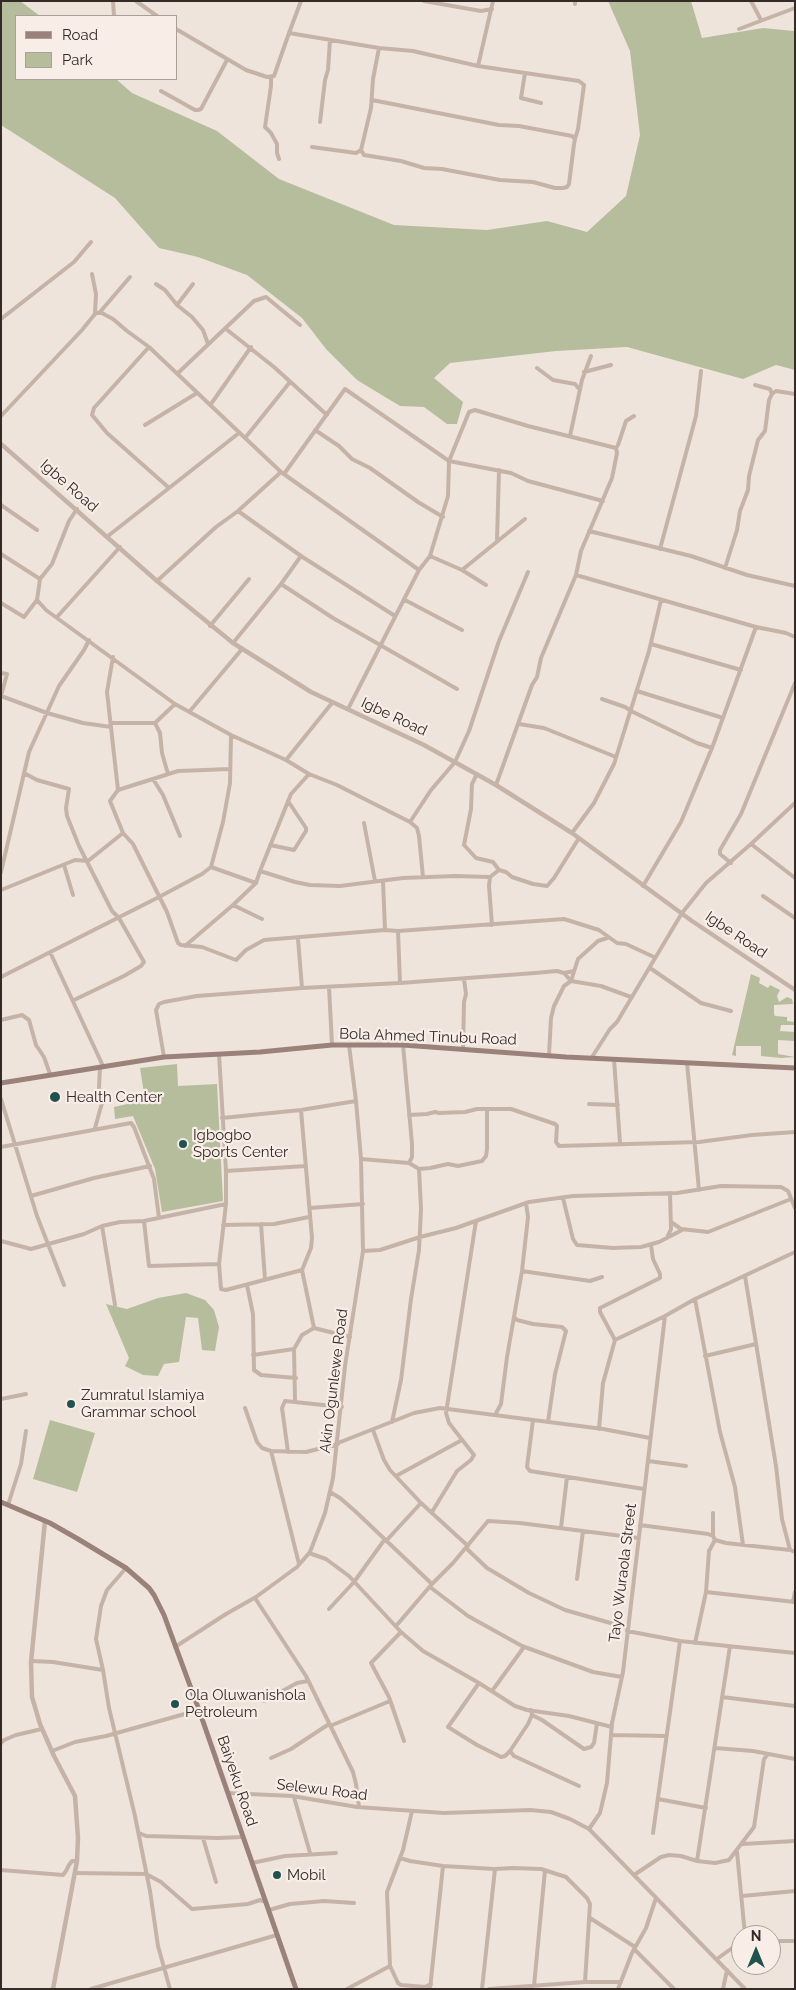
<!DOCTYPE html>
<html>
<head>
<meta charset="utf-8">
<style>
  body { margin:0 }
  #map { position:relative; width:796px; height:1990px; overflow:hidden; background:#efe4db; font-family:Raleway,sans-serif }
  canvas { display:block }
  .frame { position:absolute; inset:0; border:2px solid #342a28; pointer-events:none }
  .legend { position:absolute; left:15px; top:15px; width:162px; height:65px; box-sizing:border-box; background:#f8eee7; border:1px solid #aaa09b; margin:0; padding:6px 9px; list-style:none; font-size:15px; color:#342a28 }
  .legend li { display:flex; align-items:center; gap:10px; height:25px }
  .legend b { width:25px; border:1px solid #aaa09b }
  .north { position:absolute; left:731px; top:1925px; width:50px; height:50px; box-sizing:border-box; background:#f8eee7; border:1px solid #aaa09b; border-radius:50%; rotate:0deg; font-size:14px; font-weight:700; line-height:20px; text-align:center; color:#342a28 }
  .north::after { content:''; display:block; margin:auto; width:18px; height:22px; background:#21524f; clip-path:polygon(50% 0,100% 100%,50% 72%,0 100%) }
</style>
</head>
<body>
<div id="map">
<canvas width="796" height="1990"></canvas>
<div class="frame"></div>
<ul class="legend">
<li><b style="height:6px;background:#9a827a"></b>Road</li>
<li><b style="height:14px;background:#b6bd9d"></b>Park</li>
</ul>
<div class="north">N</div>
</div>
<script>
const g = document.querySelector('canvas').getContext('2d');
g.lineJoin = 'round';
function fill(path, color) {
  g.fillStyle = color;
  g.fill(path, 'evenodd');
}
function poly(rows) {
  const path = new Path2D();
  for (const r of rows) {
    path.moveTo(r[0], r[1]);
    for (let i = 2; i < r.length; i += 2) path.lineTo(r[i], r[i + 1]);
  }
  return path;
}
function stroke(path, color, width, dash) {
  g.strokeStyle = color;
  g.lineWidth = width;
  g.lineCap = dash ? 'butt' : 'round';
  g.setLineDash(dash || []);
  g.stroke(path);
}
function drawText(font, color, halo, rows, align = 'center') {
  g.font = font + ' Raleway,sans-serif';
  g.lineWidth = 4.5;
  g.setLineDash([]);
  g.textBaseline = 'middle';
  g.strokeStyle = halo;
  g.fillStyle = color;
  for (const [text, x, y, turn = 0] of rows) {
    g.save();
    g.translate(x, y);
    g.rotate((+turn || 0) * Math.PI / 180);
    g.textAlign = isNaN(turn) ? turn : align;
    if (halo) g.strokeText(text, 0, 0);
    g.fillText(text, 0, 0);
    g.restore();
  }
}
fill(poly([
  [1,1,20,1,40,16,16,16,16,79,116,79,132,93,217,131,279,179,394,225,487,230,547,221,587,232,626,196,640,135,630,51,608,1,691,1,702,38,763,28,794,31,795,370,776,365,743,379,627,347,556,351,450,363,434,378,463,402,457,424,447,424,424,407,400,406,357,380,326,349,302,318,247,275,198,257,159,248,115,198,1,125],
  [751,974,760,978,759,983,768,988,770,985,780,990,777,996,779,1002,787,997,792,999,793,1004,774,1005,774,1014,775,1016,787,1017,787,1021,795,1022,795,1025,781,1025,780,1031,795,1032,795,1041,778,1040,778,1054,795,1057,781,1058,761,1056,761,1046,736,1046,736,1056,732,1055],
  [177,1064,178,1086,217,1084,223,1201,162,1212,155,1169,133,1116,115,1119,114,1107,145,1100,140,1068],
  [186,1293,205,1300,214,1310,219,1327,215,1351,202,1350,198,1318,186,1317,179,1362,164,1364,158,1376,143,1375,125,1366,129,1358,106,1304,127,1309,158,1298],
  [50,1420,95,1433,77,1492,33,1479]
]), '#b6bd9d');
stroke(poly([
  [113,1,114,16],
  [136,1,157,16],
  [424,1,481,11,492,9],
  [751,1,761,20],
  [575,4,575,1],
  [176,29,246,70,267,77,274,76,289,33,379,48,413,51,478,66,579,81,584,85,578,129,575,139],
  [739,29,795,8],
  [289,33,301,1],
  [478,66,493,1],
  [525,73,521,98,541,103],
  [271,78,271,86,265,127,271,133,277,144,277,153,279,159],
  [161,91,195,110,198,110,201,109,227,60],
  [320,122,325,80,328,70,330,40],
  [312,147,356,153,361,150],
  [361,150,364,155,401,161,424,168,442,169,500,180,533,182,555,188,563,188,567,187,569,184,574,144,575,139,572,136,519,126,499,125,372,100],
  [361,150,371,108,373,79,379,48],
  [92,274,96,294,95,314],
  [156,284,165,290,177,305,192,317,203,330,208,344],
  [177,305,193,284],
  [100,312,113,319,127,331,149,347,281,472,419,570],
  [1,319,74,262,91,242],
  [226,329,274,367,327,415],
  [149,347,94,408,92,415,107,433,168,487],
  [537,368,553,380,575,384,580,390],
  [584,372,611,365],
  [178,373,254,301,266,297,300,325],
  [755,385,770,389,772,394],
  [211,404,251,347],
  [1,416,82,330,95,314,100,312,130,277],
  [145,425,197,393],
  [315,430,339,446,352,459,370,468,418,502,443,517],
  [570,436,582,380,591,356],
  [245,438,290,382],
  [616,448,618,445,626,421,634,416],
  [284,474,345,389,449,461,511,473,528,481,603,501],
  [1,505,37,530],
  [77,509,69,521,52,564,40,579,37,600,46,610,175,704,231,735,286,760,309,774,337,785,410,822,417,828,419,836,423,877],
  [238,511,301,556,395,616],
  [589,531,691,556,747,575,795,586],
  [108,536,239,433],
  [497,540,499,470],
  [660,549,696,416,701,371],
  [1,554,40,579],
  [430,556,462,570,486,585],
  [725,568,737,530,740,511,748,490,749,476,758,440,765,431,769,400,772,394,776,391,795,394],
  [462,570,525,519],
  [576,575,756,627,786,633,795,637],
  [157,581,216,527,238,511,281,472],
  [281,584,333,618,457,689],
  [405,600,462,630],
  [1,603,24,617,37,600],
  [57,617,120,547],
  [210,626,249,579],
  [233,643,281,584,301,556],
  [651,644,741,670],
  [113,657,107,692,118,790],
  [1,673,7,674,1,696],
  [637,691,723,718],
  [1,696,47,713,83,723,111,727],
  [602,699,625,707,631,711,697,743,712,748],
  [348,709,419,570,430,556,448,496,449,461,469,412,475,410,528,426,616,448,617,453,612,478,581,551,576,575,541,658,537,677,532,685,496,785],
  [190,711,242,649],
  [112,723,155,723,175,704],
  [155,723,160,733,162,753,168,774],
  [519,724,544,728,616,757],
  [286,760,332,703],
  [230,769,178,771,118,790,110,801,123,833,133,844,167,912,178,943,181,945,202,947,236,960,246,950,264,940,385,930,398,931,564,919,599,930,617,943,626,944,654,957],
  [24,773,37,780,69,789,66,808,67,816,79,846,112,911,119,918,144,962,141,966,124,976,74,1000],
  [477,774,472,784,471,809,464,845,476,858,493,862,499,870],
  [153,779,163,795,180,836],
  [410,822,431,790,455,762,469,731,499,641,528,572],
  [364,823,375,881],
  [572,833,594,803,614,764,649,651,661,600],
  [751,844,795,878],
  [270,845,294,850,306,831,306,828,288,801],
  [731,863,720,854,720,850,741,814,795,683],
  [64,865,73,895],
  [260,871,291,794,309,774],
  [1,872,29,752,59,686,84,650,89,640],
  [490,877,489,886,492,925],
  [383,881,385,930],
  [256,883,260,871,295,882,310,885,340,886,403,878,455,876,490,877,499,870,506,872,512,877,533,884,547,886,554,878,579,838],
  [643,886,681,822,712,748,756,627],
  [1,890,75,860,88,861,123,833],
  [763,896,795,918],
  [233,905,262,919],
  [398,931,400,983],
  [298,939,302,988],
  [185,946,233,905,256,883,211,867],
  [50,952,103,1066],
  [650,968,701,1003,731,1011],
  [564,973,571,981,601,986,631,997],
  [1,977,159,897,202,874,211,867,223,822,230,783,231,735],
  [329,987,332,1045],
  [1,1020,22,1015,29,1020,36,1045,44,1057,50,1074],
  [403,1045,412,1144,412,1157,409,1163],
  [463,1050,464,1002,466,994,464,979],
  [219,1054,226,1171,226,1204,219,1264,221,1289,226,1290,302,1270],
  [549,1055,551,1018,554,1006,564,986,571,981,578,959,598,941,607,938],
  [164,1057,156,1010,159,1004,164,1002,197,996,302,988,400,983,535,973,557,971,564,973,574,971],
  [592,1057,610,1029,617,1022,682,913,706,883,751,844,795,803],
  [614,1059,620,1143],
  [687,1063,699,1190],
  [1,1099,37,1216,64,1285],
  [589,1104,618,1105],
  [301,1110,312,1238,311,1248,302,1270,314,1328],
  [409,1115,427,1114,435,1112,439,1113,465,1112,477,1109,511,1109,555,1124,557,1126,556,1142,559,1146,699,1142,752,1135,795,1132],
  [222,1118,301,1110,356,1101],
  [95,1128,102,1103,99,1087,100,1067],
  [1,1147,131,1123,134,1127,154,1179,159,1218],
  [361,1159,409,1163,419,1169,430,1168,448,1164,458,1166,482,1161,486,1156,487,1149,487,1109],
  [226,1171,306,1166],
  [31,1196,94,1178,150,1166],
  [563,1198,573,1239,577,1245,613,1248,641,1247,659,1242,684,1229],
  [310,1208,363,1204],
  [144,1221,149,1266,219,1264],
  [671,1222,681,1229,708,1232,791,1199],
  [261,1224,265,1280],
  [223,1225,274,1224,309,1217],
  [102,1226,115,1305],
  [667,1238,671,1229,670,1193],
  [1,1241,31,1249,84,1234,102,1226,120,1222,144,1221,226,1204],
  [363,1251,380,1250,420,1237,456,1228,529,1202,573,1196,677,1193,721,1186,781,1187,788,1191,795,1208],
  [522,1271,590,1281,602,1277],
  [745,1276,776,1466,782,1519,790,1550,795,1552],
  [247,1285,253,1314,254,1370,261,1375,296,1378],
  [695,1299,720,1432,735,1487,743,1545],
  [514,1317,517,1320,533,1324,562,1327,566,1331,555,1374,548,1422],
  [615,1340,665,1316,695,1299,795,1252],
  [253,1355,294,1349],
  [705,1356,756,1344],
  [1,1399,26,1394],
  [295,1402,294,1349,302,1335,314,1328,350,1337],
  [245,1408,257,1442,262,1448,271,1451,306,1452,338,1444],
  [495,1415,501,1404,507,1357,522,1271,528,1217,526,1203],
  [533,1420,527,1467,530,1471,644,1489],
  [392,1422,401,1380,411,1299,419,1250,421,1209,419,1169],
  [599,1429,603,1383,615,1340,600,1312,600,1308,660,1278,660,1274,653,1259,651,1245],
  [373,1430,384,1460,390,1470,421,1503,468,1546],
  [338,1443,414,1413,440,1408,603,1429,650,1438],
  [271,1451,299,1564],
  [288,1452,282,1408,285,1401,342,1407],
  [648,1461,686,1466],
  [396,1476,462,1440],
  [330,1492,340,1498,355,1511,432,1584],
  [8,1505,21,1464,26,1431],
  [432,1512,457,1471,471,1460,474,1455,449,1423,446,1413,476,1221],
  [640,1525,708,1534,713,1536,715,1540,726,1543,790,1550],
  [561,1528,567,1477],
  [713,1536,713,1513],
  [386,1541,421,1503],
  [466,1548,487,1568,529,1593,565,1610,628,1628],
  [309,1553,326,1559,349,1576,401,1632,423,1651,479,1683,515,1706,527,1710,569,1716,612,1727],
  [126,1568,107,1590,101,1606,96,1639,103,1670,109,1708,135,1816,150,1891,158,1946,170,1989],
  [577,1579,583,1531],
  [430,1587,468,1616,522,1646,593,1672,622,1677],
  [706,1592,795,1602],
  [255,1598,306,1676,353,1772,356,1784,359,1807],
  [793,1602,795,1592],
  [329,1609,354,1582,385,1539],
  [396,1626,432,1584,453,1563,488,1521,520,1523,638,1538],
  [627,1631,680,1641,795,1653],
  [401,1632,371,1663,389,1697,404,1741],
  [695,1643,706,1592,709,1551,715,1540],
  [175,1647,226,1614,256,1597,297,1567,310,1552,325,1513,333,1478,345,1366,363,1251,361,1159,356,1101,349,1045],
  [32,1661,53,1662,103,1670],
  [479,1683,448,1727,477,1745,501,1757,505,1756,510,1751,528,1724,532,1715,531,1710],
  [492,1691,524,1647],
  [722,1697,795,1706],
  [264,1701,297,1683,308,1681],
  [532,1715,542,1720,584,1749,591,1747,594,1743,597,1723],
  [330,1726,390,1701],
  [611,1735,666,1736],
  [1,1743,4,1740,16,1735,42,1729],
  [715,1748,753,1751,795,1759],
  [52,1751,75,1742,106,1736,199,1710],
  [510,1751,514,1756,579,1786],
  [271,1758,291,1749,329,1724],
  [228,1793,292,1796,357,1807,444,1813,530,1810,551,1812,570,1819,589,1829,745,1989],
  [294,1797,310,1853],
  [658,1799,706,1808],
  [412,1811,403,1850,387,1892,390,1966,398,1983,401,1985,425,1987,431,1984],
  [589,1829,600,1813,607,1783,612,1723,623,1672,665,1316],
  [139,1833,146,1836,218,1838,243,1837],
  [653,1833,680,1641],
  [203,1838,216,1882],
  [743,1844,795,1841],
  [737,1852,745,1935],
  [400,1858,410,1861,443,1866,495,1869,513,1868,541,1869,566,1877,587,1898,590,1904,585,1982],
  [697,1861,730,1646],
  [252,1863,285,1856,336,1853],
  [1,1870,63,1875,66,1871,69,1865,72,1861,77,1861],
  [75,1873,146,1874,161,1882,192,1909,248,1904,260,1900,266,1902],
  [634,1875,661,1857,669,1855,681,1856,697,1861,715,1863,729,1860,754,1827,764,1759,768,1754],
  [742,1896,795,1891],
  [269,1910,290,1904,324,1901,354,1903],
  [590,1918,635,1947],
  [771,1941,795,1941],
  [634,1949,674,1989],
  [717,1959,732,1948,741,1945],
  [534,1986,545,1870],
  [91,1989,277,1935],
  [347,1989,390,1966],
  [430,1989,443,1866],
  [482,1989,495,1869],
  [489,1989,585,1982,620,1982],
  [618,1989,632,1953,646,1928,656,1898],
  [723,1989,727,1970]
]), '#c6b3a8', 4);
stroke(poly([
  [1,444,157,581,233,643,311,692,424,745,496,785,572,833,692,921,795,990],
  [45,1521,31,1662,32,1697,40,1724,54,1756,75,1796,78,1838,77,1861,53,1989]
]), '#c6b3a8', 4.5);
stroke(poly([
  [1,1083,164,1057,260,1052,332,1045,403,1045,566,1057,795,1068],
  [1,1502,50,1523,78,1539,126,1568,149,1588,154,1595,164,1615,199,1710,296,1989]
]), '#9a827a', 5);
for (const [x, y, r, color] of [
  [55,1097,6,"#21524f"],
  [183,1144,5,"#21524f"],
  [71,1404,5,"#21524f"],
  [175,1704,5,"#21524f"],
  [277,1875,5,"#21524f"]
]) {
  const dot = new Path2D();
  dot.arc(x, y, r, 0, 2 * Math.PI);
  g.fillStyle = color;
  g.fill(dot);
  stroke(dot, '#f8eee7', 2);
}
drawText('15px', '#342a28', '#f8eee7', [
  ["Igbe Road",69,486,41],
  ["Igbe Road",394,717,25],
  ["Igbe Road",736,935,34],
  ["Bola Ahmed Tinubu Road",428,1037,2],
  ["Akin Ogunlewe Road",334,1381,-83],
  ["Tayo Wuraola Street",623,1573,-83],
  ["Baiyeku Road",237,1781,71],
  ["Selewu Road",322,1790,7]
]);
drawText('15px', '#342a28', '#f8eee7', [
  ["Health Center",66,1097],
  ["Igbogbo",193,1135],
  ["Sports Center",193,1152],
  ["Zumratul Islamiya",81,1395],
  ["Grammar school",81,1412],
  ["Ola Oluwanishola",185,1695],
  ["Petroleum",185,1712],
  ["Mobil",287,1875]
], 'left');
</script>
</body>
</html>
